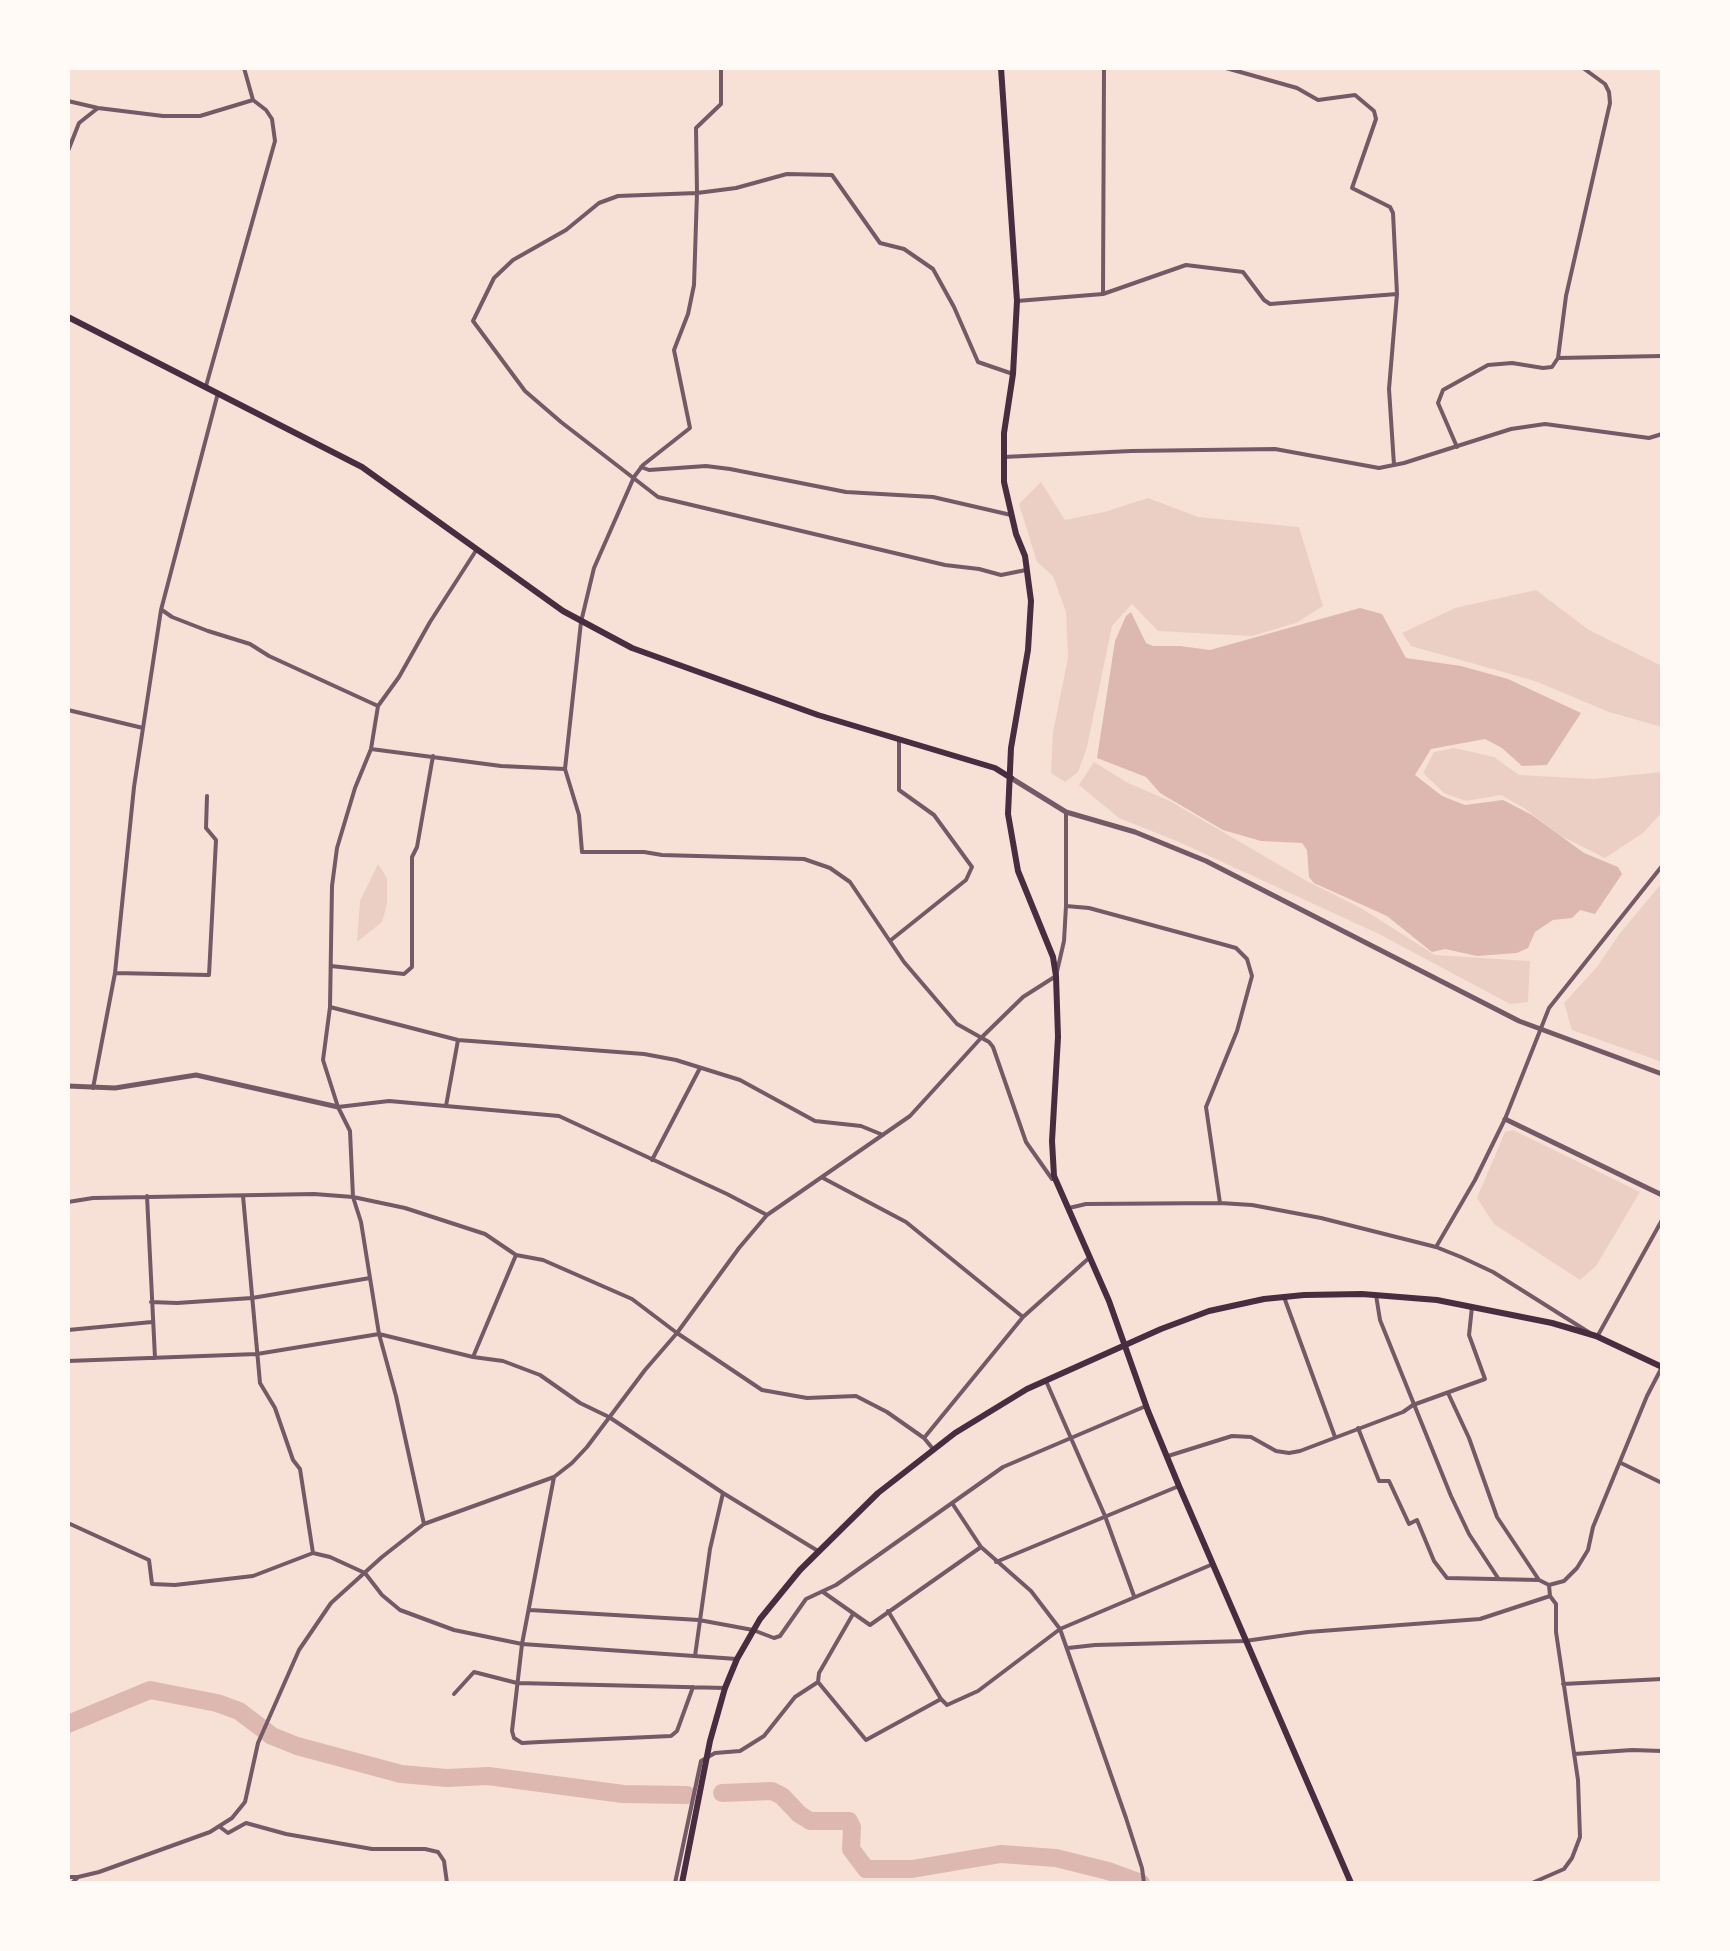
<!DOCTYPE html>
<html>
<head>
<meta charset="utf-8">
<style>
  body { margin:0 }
  #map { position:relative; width:1730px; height:1951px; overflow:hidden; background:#f7e1d7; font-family:"Source Sans 3",sans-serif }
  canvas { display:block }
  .frame { position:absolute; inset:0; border:70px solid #fffaf5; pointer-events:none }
</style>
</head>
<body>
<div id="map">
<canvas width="1730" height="1951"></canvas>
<div class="frame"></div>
</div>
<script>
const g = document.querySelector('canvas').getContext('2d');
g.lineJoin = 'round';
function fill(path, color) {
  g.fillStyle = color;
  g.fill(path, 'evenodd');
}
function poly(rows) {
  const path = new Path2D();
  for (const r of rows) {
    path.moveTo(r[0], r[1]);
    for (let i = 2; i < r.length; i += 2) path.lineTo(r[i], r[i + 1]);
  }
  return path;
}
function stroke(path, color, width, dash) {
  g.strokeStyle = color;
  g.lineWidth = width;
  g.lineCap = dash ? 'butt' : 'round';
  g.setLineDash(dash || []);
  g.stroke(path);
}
fill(poly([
  [1041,482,1065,520,1104,512,1148,498,1198,517,1299,527,1323,606,1296,623,1252,636,1158,631,1132,604,1112,626,1087,747,1078,772,1065,782,1051,773,1053,732,1068,658,1066,612,1053,576,1037,562,1019,504],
  [1536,590,1589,630,1662,666,1662,727,1609,712,1535,681,1411,646,1402,633,1455,608],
  [1454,748,1494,757,1519,775,1594,779,1661,772,1662,812,1643,833,1605,858,1561,836,1524,808,1501,795,1466,801,1444,793,1423,773,1434,752],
  [1094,762,1128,783,1170,801,1305,880,1361,908,1435,955,1530,961,1528,1002,1510,1004,1379,934,1179,842,1119,818,1079,785],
  [378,864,387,878,387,904,382,922,357,942,360,901],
  [1662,883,1662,1062,1572,1030,1564,1003,1597,967,1620,933],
  [1513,1130,1640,1192,1596,1266,1580,1280,1494,1224,1477,1198,1505,1132]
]), '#ebcfc5');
fill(poly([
  [1360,608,1382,614,1406,658,1461,666,1508,679,1581,713,1547,765,1522,766,1502,748,1485,739,1431,749,1415,775,1442,796,1465,805,1503,800,1532,815,1584,853,1618,867,1622,874,1595,914,1580,910,1572,918,1553,920,1535,932,1528,948,1517,953,1477,956,1445,949,1432,952,1387,916,1314,883,1309,877,1307,850,1302,843,1261,841,1223,830,1160,793,1146,777,1097,758,1115,641,1126,616,1131,612,1146,643,1153,646,1180,646,1210,650]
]), '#dcb8b0');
stroke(poly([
  [68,1724,150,1690,217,1703,239,1711,272,1736,297,1746,401,1774,447,1778,488,1776,623,1794,687,1795],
  [722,1793,772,1791,782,1796,799,1814,810,1821,849,1821,852,1827,851,1849,866,1869,912,1869,1001,1854,1056,1858,1108,1871,1141,1883]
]), '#dcb8b0', 18);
stroke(poly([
  [721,68,721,104,696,128,697,193,694,285,688,314,674,350,690,428,643,465,634,477,594,568,581,622,565,769,579,815,582,852,644,852,662,855,804,859,830,868,850,882,904,962,957,1024,989,1042,993,1047,1026,1142,1052,1179],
  [1226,68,1297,88,1318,100,1355,95,1374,111,1376,119,1352,188,1390,207,1393,213,1397,294,1389,389,1394,465],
  [68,101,98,108,163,116,200,116,253,100],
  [68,151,79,123,98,108],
  [1103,294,1104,68],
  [1017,301,1103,294,1186,265,1243,272,1264,300,1270,304,1397,294],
  [1558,358,1662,356],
  [1013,374,978,362,954,307,933,269,904,249,880,243,832,175,787,174,736,188,697,193,618,196,599,203,566,230,513,260,494,278,473,321,525,391,561,422,658,497,945,565,979,569,1001,575,1026,570],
  [206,386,275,141,272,119,266,110,253,100,244,68],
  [1457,447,1438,403,1443,390,1488,365,1512,363,1543,368,1552,367,1558,358,1566,296,1610,103,1609,92,1605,84,1583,68],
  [1003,457,1131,451,1275,449,1379,468,1404,463,1511,429,1545,424,1649,438,1662,434],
  [641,467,649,470,706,466,730,469,846,492,933,497,1011,515],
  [162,610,172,617,208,631,250,644,269,656,378,706],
  [68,710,143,728],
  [371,749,501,766,565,769],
  [1066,906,1089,908,1218,943,1236,948,1247,959,1252,976,1237,1031,1206,1107,1220,1203],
  [891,940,966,880,972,867,934,815,899,790,899,739],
  [331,966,404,974,412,967,412,857,417,847,433,756],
  [115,973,209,975,216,840,206,828,207,796],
  [330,1007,458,1040,644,1054,676,1060,740,1080,815,1121,861,1126,883,1135],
  [93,1088,115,973,134,787,161,610,218,393],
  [446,1106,458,1040],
  [338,1107,389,1101,559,1116,727,1194,767,1215],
  [652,1160,700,1068],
  [823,1178,906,1222,1023,1317],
  [147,1196,155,1358],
  [243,1196,260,1383,275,1408,293,1460,300,1469,313,1553,330,1557,365,1573,382,1595,400,1610,454,1630,522,1644,737,1659],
  [68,1202,93,1198,314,1194,353,1197,405,1208,485,1234,516,1255,543,1260,632,1299,677,1333,762,1390,807,1398,856,1396,887,1412,924,1438,933,1449],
  [1069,1208,1086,1204,1220,1203,1252,1205,1321,1218,1436,1247,1461,1257,1493,1272,1590,1333],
  [1436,1247,1475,1180,1505,1119,1549,1008,1662,866],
  [1376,1295,1380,1320,1451,1496,1469,1534,1498,1578],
  [1284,1297,1335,1437],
  [151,1302,177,1303,252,1298,370,1278],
  [68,1330,152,1322],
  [1597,1337,1662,1220],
  [473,1357,516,1255],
  [68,1361,257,1354,379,1334,473,1357,503,1361,540,1375,580,1403,609,1417,723,1493,818,1551],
  [1046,1381,1105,1516,1134,1596],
  [1448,1393,1469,1438,1497,1517,1539,1580],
  [1358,1428,1379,1481,1389,1481,1409,1524,1417,1520,1434,1561,1447,1578,1539,1580,1549,1585,1564,1581,1577,1568,1588,1550,1593,1527,1647,1396,1662,1367],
  [924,1438,1023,1317,1089,1258],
  [1168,1456,1232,1436,1251,1437,1276,1451,1289,1453,1300,1451,1403,1412,1413,1405,1485,1379,1469,1335,1472,1307],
  [1621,1463,1662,1483],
  [554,1477,522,1644,512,1731,514,1738,522,1743,540,1742,671,1736,677,1731,693,1687],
  [952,1503,981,1547,1031,1591,1060,1629,1126,1818,1142,1868,1144,1883],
  [68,1523,149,1560,152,1584,175,1585,253,1576,313,1553],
  [424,1524,396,1396,379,1334,361,1222,353,1197,350,1131,338,1107,323,1060,330,1007,332,886,337,848,355,788,371,749,378,706,399,677,430,622,477,549],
  [996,1562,1179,1486],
  [823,1592,870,1625,981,1547],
  [530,1610,699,1620,753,1630,774,1638,780,1636,806,1599,836,1585,1003,1467,1146,1406],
  [888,1611,941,1699,947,1705,978,1691,1060,1629,1213,1564],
  [1068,1648,1095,1645,1245,1641,1308,1632,1480,1619,1550,1596],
  [695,1656,710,1549,723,1493],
  [818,1682,866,1740,941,1699],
  [818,1682,819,1673,853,1614],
  [1563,1684,1662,1679],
  [454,1694,474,1672,517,1683,725,1688],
  [1574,1754,1632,1750,1662,1751],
  [220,1827,228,1833,246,1823,286,1834,372,1849,425,1849,438,1852,444,1861,447,1883],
  [68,1877,78,1877,99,1872,210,1832,232,1818,245,1802,258,1743,299,1650,331,1603,382,1557,424,1524,554,1477,572,1463,587,1447,645,1370,677,1333,739,1248,767,1215,910,1116,981,1038,1023,997,1056,976,1064,941,1066,906,1066,812],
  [72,1883,78,1877],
  [675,1883,701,1761,715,1753,740,1751,764,1736,795,1697,818,1682],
  [1532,1883,1564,1869,1572,1858,1580,1837,1578,1780,1556,1632,1556,1604,1550,1596,1549,1585]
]), '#755966', 4);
stroke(poly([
  [1011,778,1066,812,1135,832,1206,861,1519,1021,1662,1074],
  [68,1086,115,1088,196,1075,338,1107],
  [1505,1119,1662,1195]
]), '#755966', 5);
stroke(poly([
  [1001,68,1017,301,1013,374,1004,433,1004,482,1016,534,1025,556,1031,601,1028,650,1011,748,1008,814,1018,871,1053,957,1056,976,1058,1037,1052,1141,1054,1176,1109,1301,1148,1411,1179,1486,1351,1883],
  [68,317,362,467,563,611,632,648,818,715,995,768,1011,778],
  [682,1883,710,1741,725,1688,737,1659,760,1619,800,1570,878,1493,955,1433,1027,1389,1161,1329,1209,1311,1264,1299,1304,1295,1362,1294,1437,1300,1552,1323,1596,1336,1662,1367]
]), '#4a2c40', 6);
</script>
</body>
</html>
